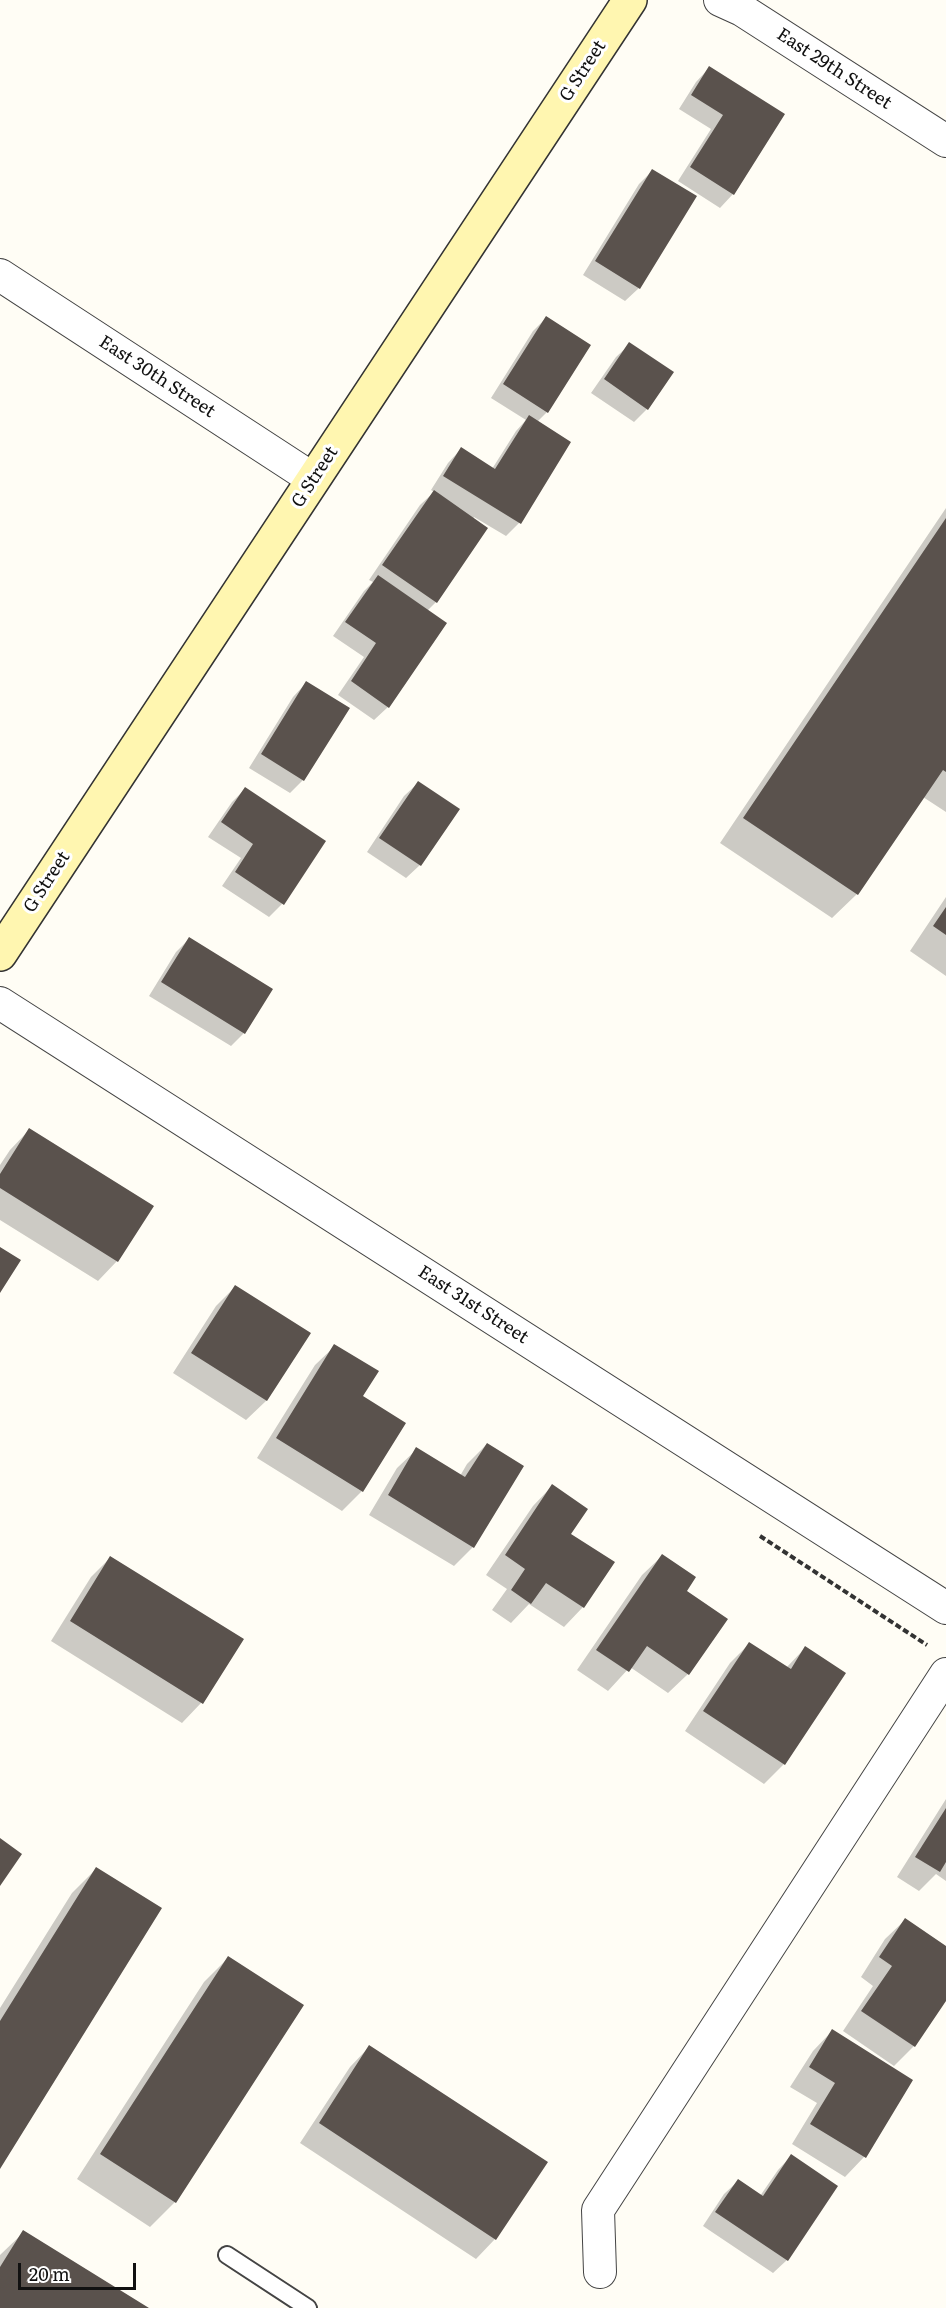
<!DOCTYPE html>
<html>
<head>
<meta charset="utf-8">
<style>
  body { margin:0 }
  #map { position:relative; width:946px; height:2308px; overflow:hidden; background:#fffdf5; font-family:Literata,serif }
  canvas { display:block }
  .scale { position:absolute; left:18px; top:2263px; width:118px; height:27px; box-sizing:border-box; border:3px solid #111; border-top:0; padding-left:8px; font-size:18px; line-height:21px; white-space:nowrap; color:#111; -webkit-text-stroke:4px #fff; paint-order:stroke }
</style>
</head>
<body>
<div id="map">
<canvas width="946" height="2308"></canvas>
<div class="scale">20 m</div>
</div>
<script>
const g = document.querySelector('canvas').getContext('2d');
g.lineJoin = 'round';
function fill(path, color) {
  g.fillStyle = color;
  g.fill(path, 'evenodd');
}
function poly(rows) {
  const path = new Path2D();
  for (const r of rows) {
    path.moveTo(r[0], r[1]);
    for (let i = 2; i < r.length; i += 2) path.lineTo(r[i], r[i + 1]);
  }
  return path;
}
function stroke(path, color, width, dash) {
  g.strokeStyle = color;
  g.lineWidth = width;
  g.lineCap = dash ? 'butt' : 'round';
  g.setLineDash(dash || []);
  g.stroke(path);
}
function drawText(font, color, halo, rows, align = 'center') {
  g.font = font + ' Literata,serif';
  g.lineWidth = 6;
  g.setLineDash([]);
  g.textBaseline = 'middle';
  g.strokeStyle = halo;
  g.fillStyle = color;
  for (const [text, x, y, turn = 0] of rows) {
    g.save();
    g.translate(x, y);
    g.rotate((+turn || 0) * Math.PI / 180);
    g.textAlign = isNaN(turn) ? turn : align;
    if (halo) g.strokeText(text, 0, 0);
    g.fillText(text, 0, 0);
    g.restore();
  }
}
fill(poly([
  [709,68,783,115,733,194,720,208,678,181,711,129,679,109,696,82],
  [652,171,639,288,625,301,583,275,639,184],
  [546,318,547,412,537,422,519,523,506,536,474,517,436,602,427,611,388,707,374,720,338,695,364,657,333,636,364,591,373,582,369,580,420,505,434,492,431,490,448,463,461,449,492,469,516,431,526,420,491,398,533,331],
  [630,344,647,409,634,422,591,393,616,357],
  [946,508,946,812,923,797,857,894,832,918,720,843],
  [306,683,303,780,290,793,249,768,293,697],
  [418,783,420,865,406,878,367,852,404,796],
  [245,789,282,904,269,917,222,886,241,858,208,837,232,802],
  [946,897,946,976,910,951],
  [189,939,244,1033,231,1046,149,996,176,952],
  [29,1130,117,1261,98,1281,0,1220,0,1165,10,1150],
  [235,1287,309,1333,266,1401,246,1420,173,1373,216,1306],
  [335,1346,361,1396,362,1491,342,1511,257,1458,315,1365],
  [487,1444,473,1547,454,1566,369,1515,397,1468,417,1449,460,1476,467,1464],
  [552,1486,569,1534,612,1563,583,1607,564,1627,529,1604,511,1623,492,1610,507,1589,486,1575,533,1506],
  [662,1556,685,1591,688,1674,668,1693,630,1667,608,1691,577,1670,642,1575],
  [110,1558,241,1639,201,1703,182,1723,51,1641,91,1577],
  [749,1644,786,1668,805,1648,843,1674,784,1764,764,1784,685,1731,730,1663],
  [946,1799,946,1881,936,1874,919,1891,897,1877],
  [96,1869,0,2166,0,2008,72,1893],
  [905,1920,946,1948,946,1998,914,2046,894,2066,843,2031,873,1986,861,1977,885,1939],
  [228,1958,302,2006,175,2202,150,2227,77,2179,204,1982],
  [832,2031,911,2080,864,2157,845,2177,792,2144,817,2103,790,2087,813,2051],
  [369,2047,495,2239,476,2259,300,2143,350,2067],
  [791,2156,787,2260,773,2273,703,2226,724,2194,738,2181,760,2196,778,2170],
  [24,2232,146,2308,0,2308,0,2255]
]), '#0003');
fill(poly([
  [709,66,785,114,734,195,690,167,723,115,691,95],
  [652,169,697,196,640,289,595,261],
  [546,316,591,345,548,413,503,384],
  [629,342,674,372,648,410,604,379],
  [529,415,571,442,521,524,443,476,461,447,495,469],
  [434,490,488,528,437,603,382,565],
  [946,518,946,772,943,770,858,895,743,818],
  [378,575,447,623,389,708,351,681,376,643,345,622],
  [306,681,350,708,304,781,261,754],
  [418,781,460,809,421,866,379,838],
  [245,787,326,841,284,905,235,872,253,844,221,822],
  [946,907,946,935,933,926],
  [189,937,273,989,245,1034,161,982],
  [29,1128,154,1206,118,1262,0,1188,0,1174],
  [0,1247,21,1260,0,1293],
  [235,1285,311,1333,267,1401,191,1353],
  [334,1344,379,1371,363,1396,406,1423,363,1492,276,1438],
  [487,1443,524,1466,474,1548,388,1495,416,1447,465,1477],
  [552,1484,588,1509,571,1534,615,1562,584,1608,546,1583,531,1604,511,1590,525,1569,505,1555],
  [662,1554,696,1577,687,1591,728,1619,689,1675,647,1646,629,1672,596,1650],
  [110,1556,244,1639,203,1704,70,1621],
  [749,1642,791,1669,805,1646,846,1673,785,1765,703,1711],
  [946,1808,946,1862,940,1872,915,1857],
  [0,1838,22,1854,0,1886],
  [96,1867,162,1908,0,2169,0,2021],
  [905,1918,946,1946,946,2001,915,2047,861,2011,892,1966,879,1957],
  [228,1956,304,2005,176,2203,100,2154],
  [832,2029,913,2080,866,2158,810,2124,835,2083,809,2067],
  [369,2045,548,2162,496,2240,319,2123],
  [791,2154,838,2186,788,2261,715,2212,738,2179,763,2196],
  [23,2230,149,2308,0,2308,0,2267]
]), '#5a524d');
const lane = poly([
  [227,2255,308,2308]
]);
const street = poly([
  [720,0,742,10,946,141],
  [0,275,313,479],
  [0,1003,946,1608],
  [600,2272,598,2210,946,1674]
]);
const secondary = poly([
  [0,954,630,0]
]);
stroke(lane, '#444', 20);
stroke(street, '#444', 34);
stroke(secondary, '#333', 36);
stroke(poly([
  [760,1536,927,1645]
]), '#333', 4, [6, 3]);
stroke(lane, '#fff', 16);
stroke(street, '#fff', 32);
stroke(secondary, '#fff6b0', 33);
drawText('18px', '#111', '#fff', [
  ["East 29th Street",834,69,33],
  ["G Street",583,71,-57],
  ["East 30th Street",157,377,33],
  ["G Street",315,477,-57],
  ["G Street",47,882,-57],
  ["East 31st Street",473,1305,33]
]);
</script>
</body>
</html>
